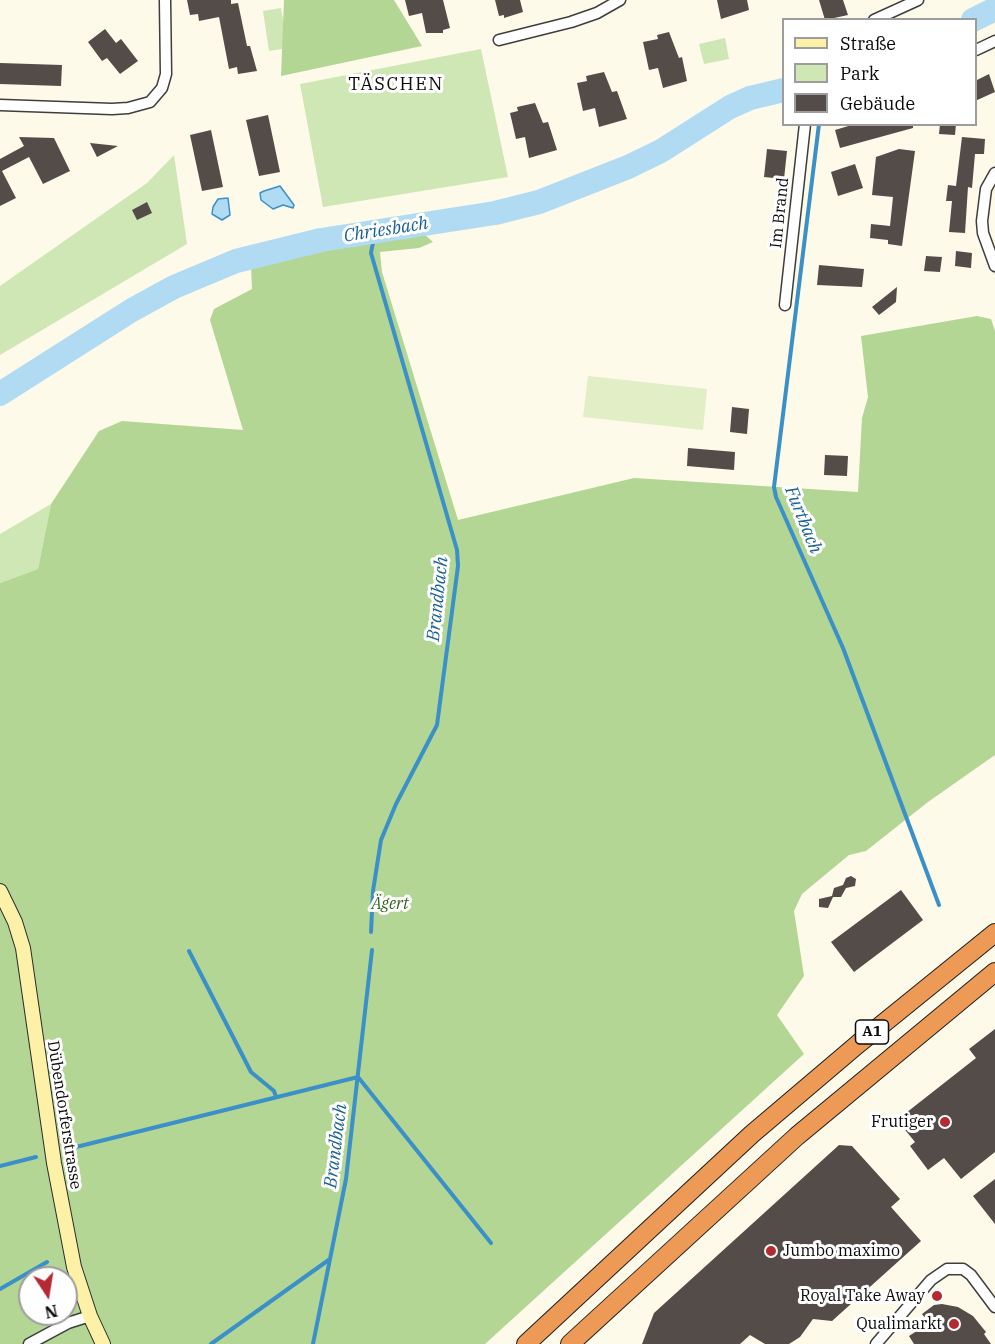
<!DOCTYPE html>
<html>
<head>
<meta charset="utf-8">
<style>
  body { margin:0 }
  #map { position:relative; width:995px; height:1344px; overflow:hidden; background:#fefae9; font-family:"IBM Plex Serif",serif }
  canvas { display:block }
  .legend { position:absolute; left:782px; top:18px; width:195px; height:108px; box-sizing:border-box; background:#fff; border:2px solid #9d9d9d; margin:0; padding:8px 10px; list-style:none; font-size:18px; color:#0b0b0b }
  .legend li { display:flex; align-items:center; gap:12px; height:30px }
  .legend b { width:30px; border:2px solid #9d9d9d }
  .north { position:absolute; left:18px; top:1266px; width:60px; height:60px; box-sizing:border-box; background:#fff; border:2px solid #9d9d9d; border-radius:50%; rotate:168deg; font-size:16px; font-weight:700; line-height:24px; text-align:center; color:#0b0b0b }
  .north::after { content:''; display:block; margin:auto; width:21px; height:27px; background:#b42932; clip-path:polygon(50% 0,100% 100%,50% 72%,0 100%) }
</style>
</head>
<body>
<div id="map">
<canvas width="995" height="1344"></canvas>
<ul class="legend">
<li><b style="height:8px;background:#fcf1a7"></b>Straße</li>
<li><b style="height:16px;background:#cfe6b5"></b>Park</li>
<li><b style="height:16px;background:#534c48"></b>Gebäude</li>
</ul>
<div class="north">N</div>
</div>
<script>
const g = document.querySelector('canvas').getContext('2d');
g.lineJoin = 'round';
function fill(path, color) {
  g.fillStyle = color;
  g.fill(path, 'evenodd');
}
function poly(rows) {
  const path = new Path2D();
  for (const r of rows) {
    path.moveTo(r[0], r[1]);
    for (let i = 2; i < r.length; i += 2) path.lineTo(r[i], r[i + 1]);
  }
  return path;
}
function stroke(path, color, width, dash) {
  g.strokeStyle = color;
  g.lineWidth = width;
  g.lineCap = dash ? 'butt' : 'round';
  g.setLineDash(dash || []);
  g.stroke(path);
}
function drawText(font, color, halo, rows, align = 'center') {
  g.font = font + ' "IBM Plex Serif",serif';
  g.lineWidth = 6;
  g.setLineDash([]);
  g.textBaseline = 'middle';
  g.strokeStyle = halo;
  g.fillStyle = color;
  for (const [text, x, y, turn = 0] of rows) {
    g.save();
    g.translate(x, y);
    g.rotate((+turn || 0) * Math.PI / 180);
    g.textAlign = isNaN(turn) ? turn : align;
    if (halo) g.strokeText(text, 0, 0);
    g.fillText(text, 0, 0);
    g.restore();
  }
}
fill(poly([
  [281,8,288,48,269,51,263,11],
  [725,38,729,59,704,64,699,44],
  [481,49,508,177,323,207,300,84],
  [174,155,187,244,0,355,0,286,147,183],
  [51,504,38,569,0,583,0,534]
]), '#cfe6b5');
fill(poly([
  [284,0,394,0,422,46,281,76],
  [424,234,433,242,419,248,380,252,382,272,458,520,634,478,858,492,862,418,868,397,861,336,977,316,991,319,995,331,995,755,928,802,866,851,849,855,802,894,794,911,804,976,777,1015,804,1054,485,1344,0,1344,0,583,38,569,51,504,99,431,122,421,243,430,210,320,214,309,252,289,251,267,337,245],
  [30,1278,66,1278,66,1314,30,1314]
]), '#b3d695');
fill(poly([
  [588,376,707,389,703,430,583,417]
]), '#e1eec6');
const water = poly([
  [280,186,294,205,293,208,283,205,273,209,261,200,260,193,264,191,280,186],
  [228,198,230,215,222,220,212,214,213,207,218,199,228,198]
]);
fill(water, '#b0dbf3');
stroke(water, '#3a90c7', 1.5);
stroke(poly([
  [819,124,774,487,776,497,843,648,939,905],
  [371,932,373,891,381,840,396,804,437,725,458,566,457,550,371,253,375,232],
  [189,951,251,1072,274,1091,276,1097],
  [64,1150,358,1077,491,1243],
  [0,1166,36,1157],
  [0,1289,47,1262],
  [211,1344,330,1259],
  [313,1344,346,1179,372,950]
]), '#3a90c7', 4);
stroke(poly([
  [973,20,995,9],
  [0,394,132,310,174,287,236,261,321,240,495,213,539,202,628,167,661,151,730,107,750,98,784,90]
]), '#b0dbf3', 24);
fill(poly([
  [187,0,231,0,231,4,238,3,247,46,250,46,257,71,238,74,237,67,229,69,219,17,199,21,198,14,190,15],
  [405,0,443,0,450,28,443,30,443,33,426,33,422,13,409,16],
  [495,0,520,0,523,12,504,18,504,15,499,16],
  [717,0,747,0,749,10,721,19],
  [819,0,843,0,848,15,825,20],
  [105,29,116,43,121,39,138,61,120,74,107,58,102,61,88,42],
  [669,32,679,58,682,57,687,81,663,88,658,68,649,70,643,42,658,39,657,35],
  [0,63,62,65,61,86,0,84],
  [604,72,612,92,617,91,627,119,599,127,595,108,583,111,577,83,587,81,586,76],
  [989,74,995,92,975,101,975,81],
  [535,103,543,123,548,122,557,150,529,158,525,137,516,139,510,113,518,111,517,107],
  [268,115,280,172,259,176,246,120],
  [855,124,913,124,913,128,840,148,835,130],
  [940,124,956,124,955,135,939,134],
  [211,130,223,187,202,191,190,135],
  [19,137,54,138,70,171,43,184,29,157,2,171,16,198,0,206,0,159,24,146],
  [962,137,985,139,984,154,975,154,972,188,968,187,965,233,949,232,952,201,946,201,948,185,956,186],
  [90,143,118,146,97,157],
  [767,149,787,151,784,179,764,177],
  [899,149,915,151,902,246,888,244,888,240,870,238,871,224,890,226,893,197,872,195,876,157],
  [855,164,863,188,838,196,831,172],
  [147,202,152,213,137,220,132,210],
  [956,251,972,253,971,268,955,266],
  [926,256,942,257,940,272,924,271],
  [819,265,864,269,862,287,817,285],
  [897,287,896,302,879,315,872,307],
  [732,407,749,409,747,434,730,432],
  [688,448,735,452,734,470,687,466],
  [825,455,848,456,847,476,824,475],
  [851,876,856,879,855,886,846,888,841,897,833,897,828,908,819,907,819,899,832,896,834,888,843,885,846,878],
  [901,890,923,920,854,972,831,942],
  [995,1029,995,1152,961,1179,944,1158,928,1170,910,1146,915,1142,897,1120,976,1058,969,1049],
  [839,1145,852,1146,900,1199,891,1207,921,1241,832,1321,813,1319,800,1337,789,1344,765,1344,750,1335,740,1344,642,1344,654,1313],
  [995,1179,995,1224,973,1196],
  [942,1304,958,1307,973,1316,986,1332,984,1334,991,1344,914,1344,909,1336,929,1323,922,1314,934,1305]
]), '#534c48');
const street = poly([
  [874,20,918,0],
  [499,40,571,22,597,13,620,0],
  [976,50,995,41],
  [0,105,112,109,128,108,150,102,162,88,166,74,165,0],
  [995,173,986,189,982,221,983,233,995,266],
  [785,305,805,124],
  [29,1344,68,1323,90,1316],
  [876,1344,931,1280,947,1269,963,1269,971,1275,995,1307]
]);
const secondary = poly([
  [0,891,15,922,23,948,54,1163,74,1267,90,1316,103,1344]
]);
const highway = poly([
  [526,1344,752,1134,858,1044,995,933],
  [570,1344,797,1136,995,972]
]);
stroke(street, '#3e3e3e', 13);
stroke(secondary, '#2d2d2d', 16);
stroke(highway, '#1c1c1c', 20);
stroke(street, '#fff', 10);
stroke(secondary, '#fcf1a7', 14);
stroke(highway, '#ee9a57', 18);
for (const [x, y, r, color] of [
  [945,1122,6,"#b42932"],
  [771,1251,6,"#b42932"],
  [937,1296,6,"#b42932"],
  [954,1324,6,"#b42932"]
]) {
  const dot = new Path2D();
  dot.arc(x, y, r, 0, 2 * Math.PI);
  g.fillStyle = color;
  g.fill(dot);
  stroke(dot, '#fff', 2);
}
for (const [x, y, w] of [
  [872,1032,33]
]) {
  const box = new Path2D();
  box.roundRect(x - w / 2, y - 12, w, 24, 4.5);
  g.fillStyle = '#fff';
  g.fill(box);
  stroke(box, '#0b0b0b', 1.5);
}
drawText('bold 15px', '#0b0b0b', null, [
  ["A1",872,1032]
]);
drawText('16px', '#0b0b0b', '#fff', [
  ["Im Brand",780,213,-84],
  ["Dübendorferstrasse",64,1115,81]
]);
drawText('italic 16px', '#2d5f1f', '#fff', [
  ["Ägert",390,904]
]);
drawText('16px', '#0b0b0b', '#fff', [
  ["Frutiger",933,1122],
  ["Jumbo maximo",783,1251,"left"],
  ["Royal Take Away",925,1296],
  ["Qualimarkt",942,1324]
], 'right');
g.letterSpacing = '1.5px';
drawText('18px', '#0b0b0b', '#fff', [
  ["TÄSCHEN",396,85]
]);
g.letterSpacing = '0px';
drawText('italic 18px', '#1a6196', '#fff', [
  ["Chriesbach",386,230,-9],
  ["Furtbach",803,520,68],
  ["Brandbach",438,599,-84],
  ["Brandbach",336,1146,-83]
]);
</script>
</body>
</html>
